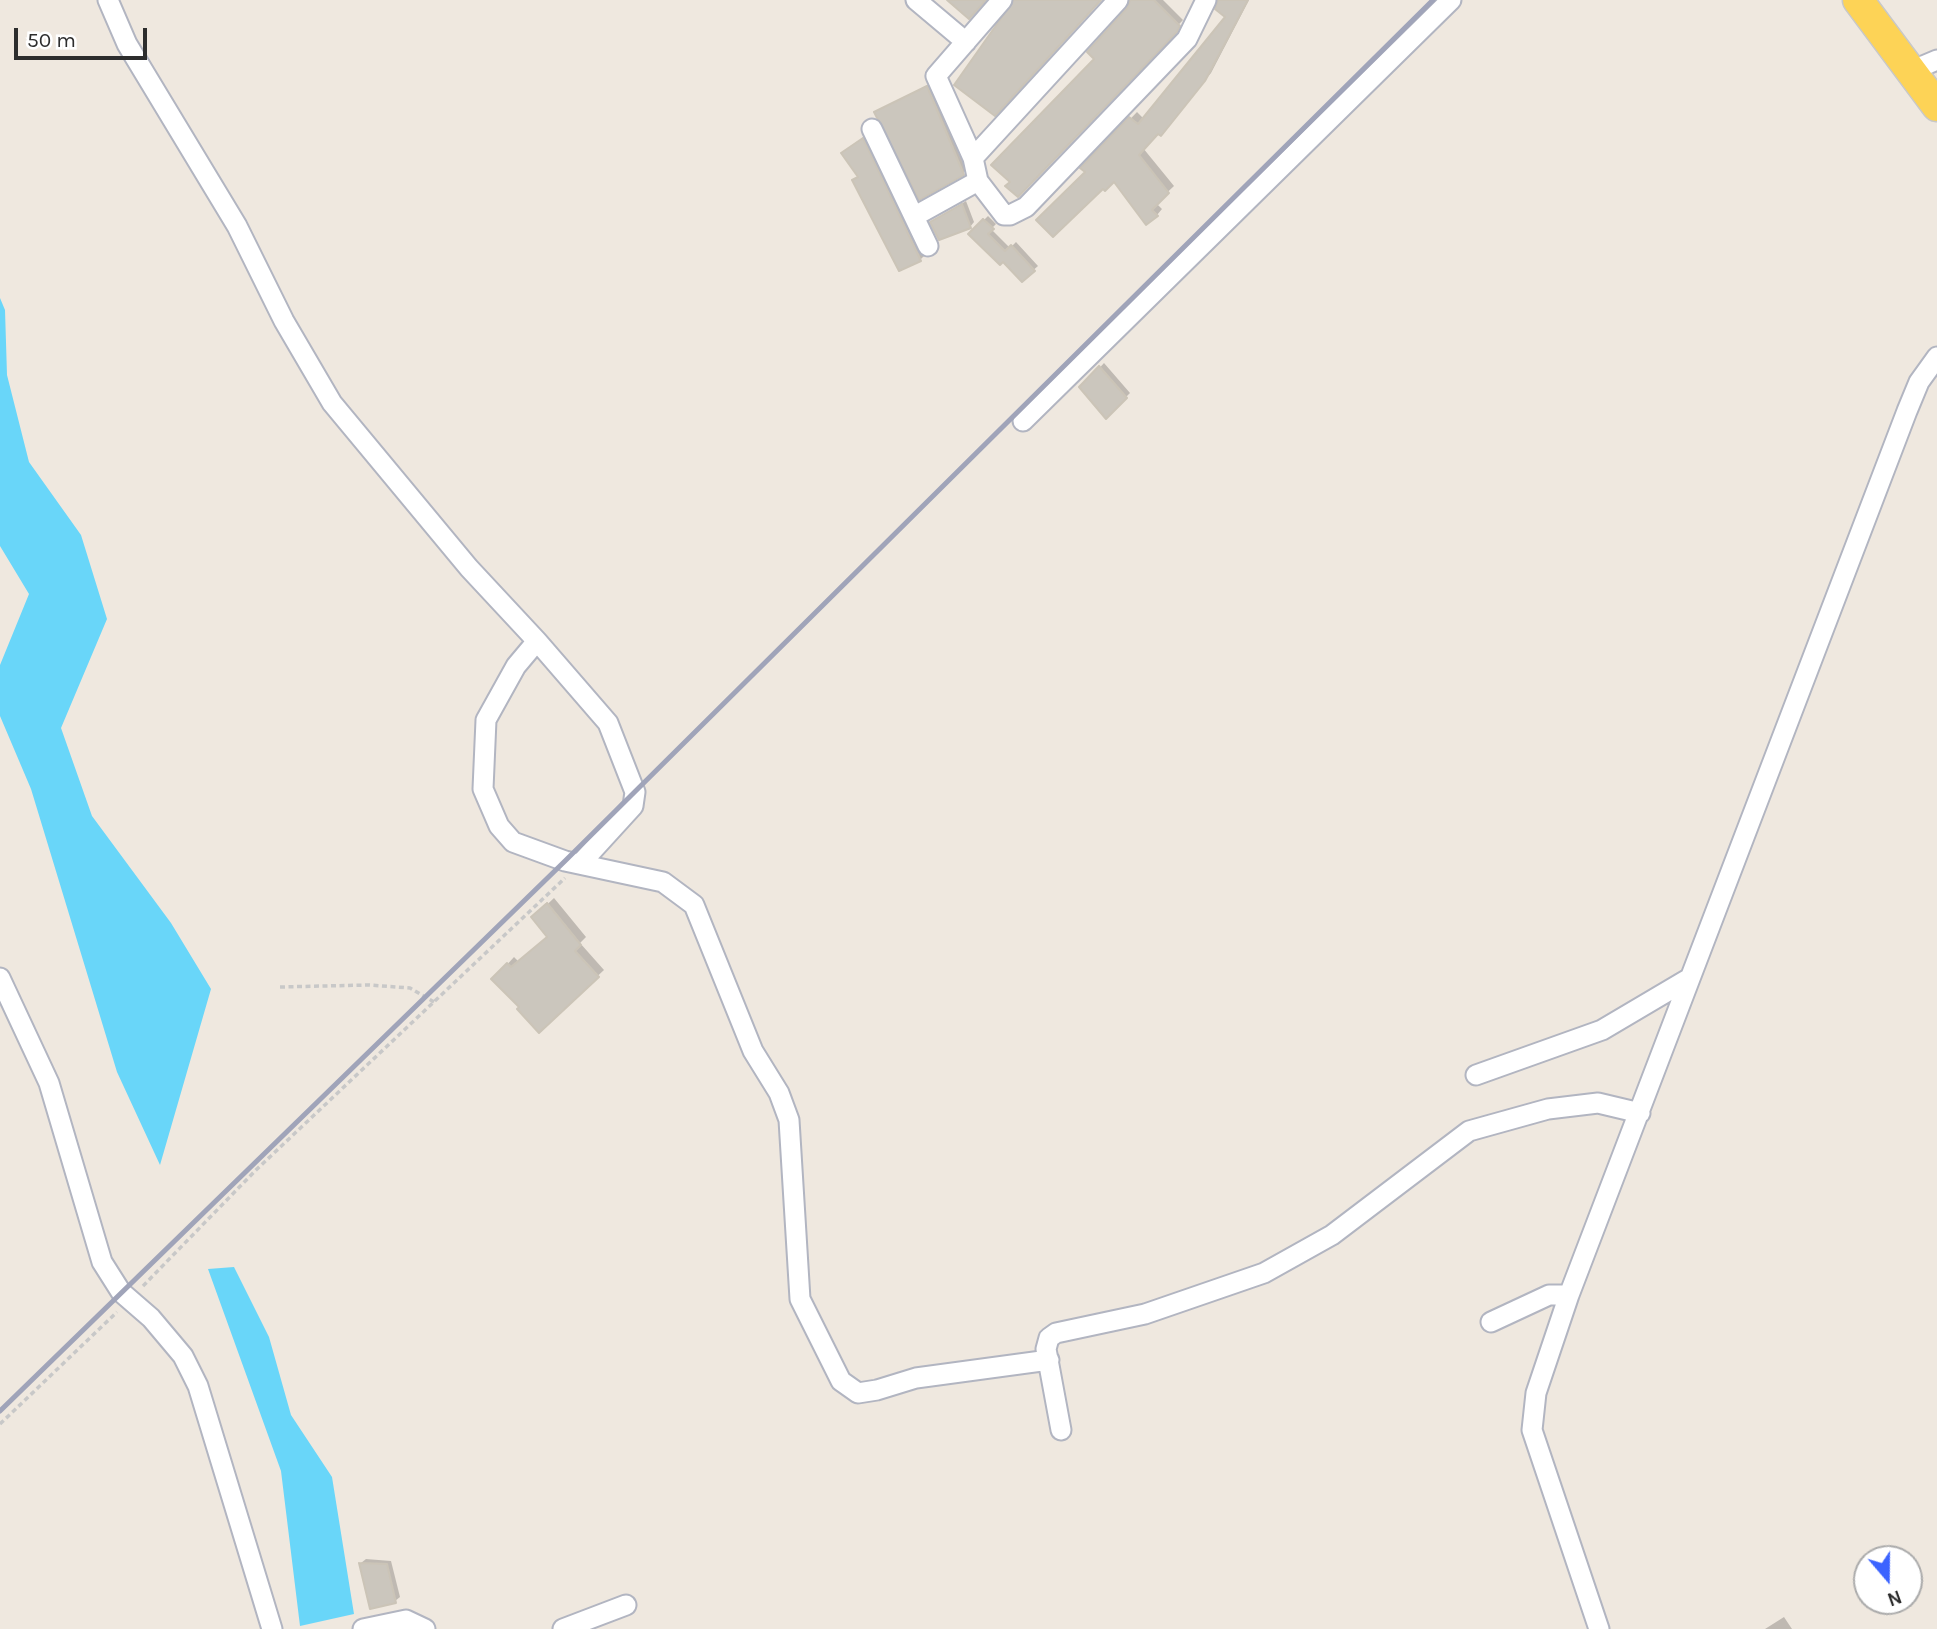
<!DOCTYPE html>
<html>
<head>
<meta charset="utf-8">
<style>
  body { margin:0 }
  #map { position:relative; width:1937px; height:1629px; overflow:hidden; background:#efe8df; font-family:Karla,sans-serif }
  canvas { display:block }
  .north { position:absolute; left:1853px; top:1545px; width:70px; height:70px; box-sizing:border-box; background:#fff; border:2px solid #ababab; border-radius:50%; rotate:160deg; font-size:19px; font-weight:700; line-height:28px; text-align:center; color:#2d2d2d }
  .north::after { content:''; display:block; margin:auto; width:24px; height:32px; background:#3c64ff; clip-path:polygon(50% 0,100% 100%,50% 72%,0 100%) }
  .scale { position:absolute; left:14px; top:28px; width:133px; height:32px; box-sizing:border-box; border:4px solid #2d2d2d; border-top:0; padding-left:9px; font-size:21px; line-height:24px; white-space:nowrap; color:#2d2d2d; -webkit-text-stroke:5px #fff; paint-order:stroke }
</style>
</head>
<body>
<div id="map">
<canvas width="1937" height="1629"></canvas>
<div class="north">N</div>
<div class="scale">50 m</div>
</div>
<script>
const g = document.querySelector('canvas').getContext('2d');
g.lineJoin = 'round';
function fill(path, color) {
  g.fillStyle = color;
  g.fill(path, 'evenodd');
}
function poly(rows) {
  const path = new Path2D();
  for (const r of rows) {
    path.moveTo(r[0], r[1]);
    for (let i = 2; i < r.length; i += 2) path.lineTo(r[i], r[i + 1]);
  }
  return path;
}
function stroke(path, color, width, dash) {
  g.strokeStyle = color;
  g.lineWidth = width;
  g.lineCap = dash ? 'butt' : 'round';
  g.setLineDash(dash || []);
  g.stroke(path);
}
fill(poly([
  [0,298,5,310,7,375,29,462,81,535,107,619,61,728,92,816,171,923,211,989,160,1165,117,1072,31,789,0,716,0,665,29,594,0,546],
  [234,1267,269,1337,291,1415,332,1477,354,1614,300,1626,281,1471,208,1269]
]), '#69d6f9');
fill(poly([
  [1130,0,1163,0,1183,20,1018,195,1129,9],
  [1221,0,1249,0,1211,73,1166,128,1143,148,1174,186,1156,203,1162,209,1157,215,1114,180,1083,168,1137,112,1144,119,1227,17],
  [931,83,967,169,963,173,877,112],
  [867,135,919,244,924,256,920,260,854,180,859,175,848,149],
  [966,201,974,222,970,227,932,222],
  [988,216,996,224,991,229,1010,248,1016,242,1038,266,1022,280,1003,259,970,234],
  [1104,363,1130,393,1106,417,1082,387],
  [554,898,586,937,580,943,604,970,540,1030,522,1006,494,979,514,957,519,962,549,937,533,918],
  [366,1559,391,1561,400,1597,395,1601,361,1563],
  [1784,1617,1792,1629,1765,1629]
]), '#0003');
const building = poly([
  [947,0,986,0,969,19,947,0],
  [1014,0,1101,0,995,116,954,85,1014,0],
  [1130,0,1154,0,1180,26,1177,32,1018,197,1005,186,1010,182,991,165,1094,59,1087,52,1127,8,1130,0],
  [1218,0,1248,0,1205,81,1161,136,1158,134,1139,155,1169,193,1152,210,1158,216,1146,225,1114,182,1105,191,1103,189,1053,237,1036,220,1085,172,1080,168,1129,117,1138,124,1225,17,1215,9,1218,0],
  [927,86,964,175,919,200,874,112,927,86],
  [863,138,921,261,899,271,852,180,858,177,841,153,863,138],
  [962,204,971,228,939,240,930,222,962,204],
  [983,219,994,229,988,234,1005,251,1011,245,1035,271,1022,282,1003,262,1000,265,968,234,983,219],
  [1099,366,1127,398,1106,419,1079,387,1099,366],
  [547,903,581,945,575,951,599,977,539,1033,517,1009,519,1007,491,979,507,963,511,967,547,937,531,917,547,903],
  [359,1563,387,1564,396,1603,370,1609,359,1563]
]);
fill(building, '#cbc6bd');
stroke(building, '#cbc4b7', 2);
const street = poly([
  [108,0,127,44,237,226,284,321,332,403,469,568,537,641,516,666,486,720,483,789,499,826,513,842,565,861,663,882,694,905,753,1051,779,1093,789,1120,800,1299,841,1381,858,1393,877,1390,916,1378,1049,1360],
  [916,0,966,42],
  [1002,0,936,76,973,158,978,181,1004,215,1010,215,1026,207,1187,39,1206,0],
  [1911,71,1937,60],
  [872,129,928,246],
  [973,158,1118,0],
  [915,216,978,181],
  [1023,421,1451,0],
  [537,641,608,723,635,792,633,806,581,863],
  [0,978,49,1083,102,1262,121,1292,151,1318,183,1356,198,1386,272,1629],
  [1476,1075,1602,1030,1690,978],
  [1491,1322,1549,1295,1569,1295],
  [1061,1430,1046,1349,1049,1338,1056,1333,1145,1314,1264,1273,1332,1235,1469,1131,1548,1109,1598,1103,1640,1113],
  [363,1629,406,1620,425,1629],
  [563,1629,626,1605],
  [1599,1629,1532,1430,1536,1393,1569,1295,1907,411,1919,382,1937,357]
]);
const primary = poly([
  [1858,0,1937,106]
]);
stroke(street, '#b2b5c1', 23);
stroke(primary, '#c8c8c8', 33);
stroke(poly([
  [280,987,369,985,410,988,434,1002],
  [143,1286,256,1170,565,878],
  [0,1424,117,1312]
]), '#c8c8c8', 3.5, [5, 3.5]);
stroke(street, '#fff', 19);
stroke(primary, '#fdd356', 30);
stroke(poly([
  [0,1411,565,861,1433,0]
]), '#a0a4b9', 5);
</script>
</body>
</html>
